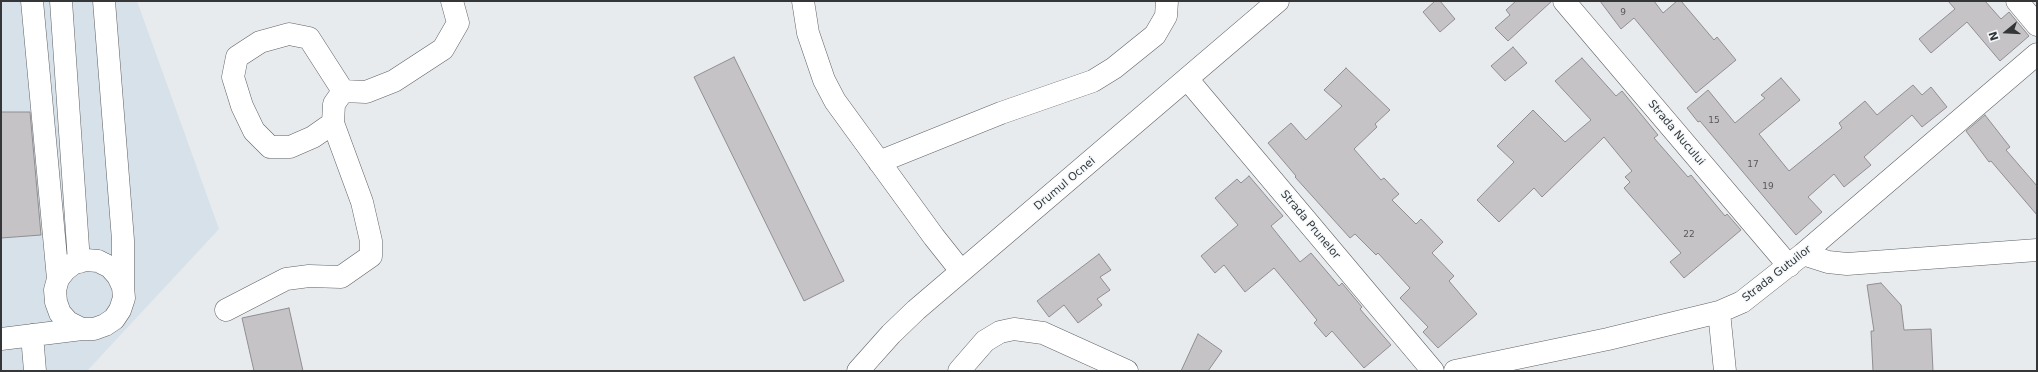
<!DOCTYPE html>
<html>
<head>
<meta charset="utf-8">
<style>
  body { margin:0 }
  #map { position:relative; width:2038px; height:372px; overflow:hidden; background:#e8ebee; font-family:"DejaVu Sans",sans-serif }
  canvas { display:block }
  .frame { position:absolute; inset:0; border:2px solid #343637; pointer-events:none }
  .north { position:absolute; left:1986px; top:12px; width:40px; height:40px; -webkit-text-stroke:3px #f5f9fc; paint-order:stroke; rotate:252deg; font-size:11px; font-weight:700; line-height:16px; text-align:center; color:#343637 }
  .north::after { content:''; display:block; margin:auto; width:14px; height:18px; background:#343637; clip-path:polygon(50% 0,100% 100%,50% 72%,0 100%) }
</style>
</head>
<body>
<div id="map">
<canvas width="2038" height="372"></canvas>
<div class="frame"></div>
<div class="north">N</div>
</div>
<script>
const g = document.querySelector('canvas').getContext('2d');
g.lineJoin = 'round';
function fill(path, color) {
  g.fillStyle = color;
  g.fill(path, 'evenodd');
}
function poly(rows) {
  const path = new Path2D();
  for (const r of rows) {
    path.moveTo(r[0], r[1]);
    for (let i = 2; i < r.length; i += 2) path.lineTo(r[i], r[i + 1]);
  }
  return path;
}
function stroke(path, color, width, dash) {
  g.strokeStyle = color;
  g.lineWidth = width;
  g.lineCap = dash ? 'butt' : 'round';
  g.setLineDash(dash || []);
  g.stroke(path);
}
function drawText(font, color, halo, rows, align = 'center') {
  g.font = font + ' "DejaVu Sans",sans-serif';
  g.lineWidth = 3;
  g.setLineDash([]);
  g.textBaseline = 'middle';
  g.strokeStyle = halo;
  g.fillStyle = color;
  for (const [text, x, y, turn = 0] of rows) {
    g.save();
    g.translate(x, y);
    g.rotate((+turn || 0) * Math.PI / 180);
    g.textAlign = isNaN(turn) ? turn : align;
    if (halo) g.strokeText(text, 0, 0);
    g.fillText(text, 0, 0);
    g.restore();
  }
}
fill(poly([
  [1,1,137,1,219,229,87,371,1,371]
]), '#d7e1e9');
const building = poly([
  [1435,1,1440,1,1455,19,1440,32,1423,12,1435,1],
  [1516,1,1552,1,1508,41,1495,28,1510,15,1506,10,1516,1],
  [1600,1,1654,1,1663,13,1677,1,1681,1,1714,40,1717,37,1736,60,1696,93,1634,18,1621,29,1600,1],
  [1948,1,1985,1,2001,19,2009,12,2029,36,2000,61,1967,22,1931,53,1919,39,1955,9,1948,1],
  [1513,47,1527,63,1505,81,1491,66,1513,47],
  [734,57,844,281,804,301,694,77,734,57],
  [1582,58,1616,96,1622,91,1658,135,1654,138,1688,177,1691,175,1725,216,1727,214,1741,230,1684,278,1670,262,1681,253,1624,188,1630,182,1625,177,1632,171,1604,137,1542,197,1534,188,1499,222,1477,200,1514,162,1497,146,1533,110,1565,142,1591,120,1555,81,1582,58],
  [1346,68,1390,110,1375,124,1377,127,1354,149,1381,180,1384,178,1399,194,1392,200,1416,224,1421,219,1443,242,1432,253,1454,276,1449,281,1477,314,1438,348,1423,332,1428,327,1400,298,1410,288,1378,253,1376,255,1355,234,1350,238,1295,177,1296,176,1268,143,1291,123,1306,140,1342,106,1324,90,1346,68],
  [1781,78,1800,100,1759,134,1789,171,1842,128,1839,123,1865,101,1877,115,1913,85,1922,95,1931,87,1947,107,1922,127,1912,115,1864,157,1871,165,1844,187,1834,174,1808,197,1822,212,1796,235,1700,121,1698,122,1687,108,1708,90,1735,123,1765,98,1761,95,1781,78],
  [1,112,30,112,41,235,1,238,1,112],
  [1985,115,2010,147,2006,150,2037,186,2037,215,1991,161,1989,162,1966,131,1985,115],
  [1249,176,1283,216,1271,226,1300,262,1311,253,1339,286,1342,283,1362,307,1360,309,1391,345,1364,368,1332,331,1326,337,1314,323,1317,320,1274,268,1245,292,1224,265,1215,273,1201,256,1238,225,1215,198,1237,179,1241,183,1249,176],
  [1099,254,1111,270,1100,277,1110,290,1097,299,1102,305,1078,323,1064,305,1049,317,1037,301,1099,254],
  [1881,283,1901,305,1904,330,1931,329,1933,371,1873,371,1871,331,1874,331,1867,285,1881,283],
  [289,308,303,371,254,371,242,318,289,308],
  [1198,334,1222,351,1208,371,1181,371,1198,334]
]);
fill(building, '#c6c3c7');
stroke(building, '#908e91', 1);
const minor = poly([
  [32,1,58,279,55,290,56,302,60,313,68,322,82,329,94,329,105,325,114,319,120,310,124,298,123,287,118,276,110,267,98,261,86,260,74,263,65,270,58,279],
  [61,1,79,262],
  [104,1,123,240,123,287],
  [803,1,808,33,824,80,835,101,934,237,961,271],
  [1564,1,1789,266],
  [2017,1,2037,25],
  [1188,80,1433,371],
  [333,123,313,137,290,147,270,147,254,131,242,106,233,77,237,57,260,42,289,34,309,38,343,91],
  [879,162,1001,113,1093,81,1114,68,1155,35,1166,16,1167,1],
  [1803,254,1828,262,1847,264,2037,250],
  [226,310,286,279,309,276,341,277,371,256,371,241,362,202,333,123,334,104,343,91,366,92,394,81,443,49,458,23,452,1],
  [1719,312,1725,371],
  [32,335,35,371],
  [1,339,82,329],
  [858,371,891,334,916,310,1278,1],
  [959,371,985,341,1000,332,1014,329,1043,333,1127,371],
  [1455,371,1608,339,1719,312,1742,302,1803,254,2037,54]
]);
stroke(minor, '#5f6265', 23);
stroke(minor, '#fff', 22);
drawText('9px', '#58595b', null, [
  ["9",1623,13],
  ["15",1714,121],
  ["17",1753,165],
  ["19",1768,187],
  ["22",1689,235]
]);
drawText('11px', '#343637', '#f5f9fc', [
  ["Strada Nucului",1676,133,50],
  ["Drumul Ocnei",1065,184,-40],
  ["Strada Prunelor",1310,225,50],
  ["Strada Gutuilor",1777,274,-38]
]);
</script>
</body>
</html>
